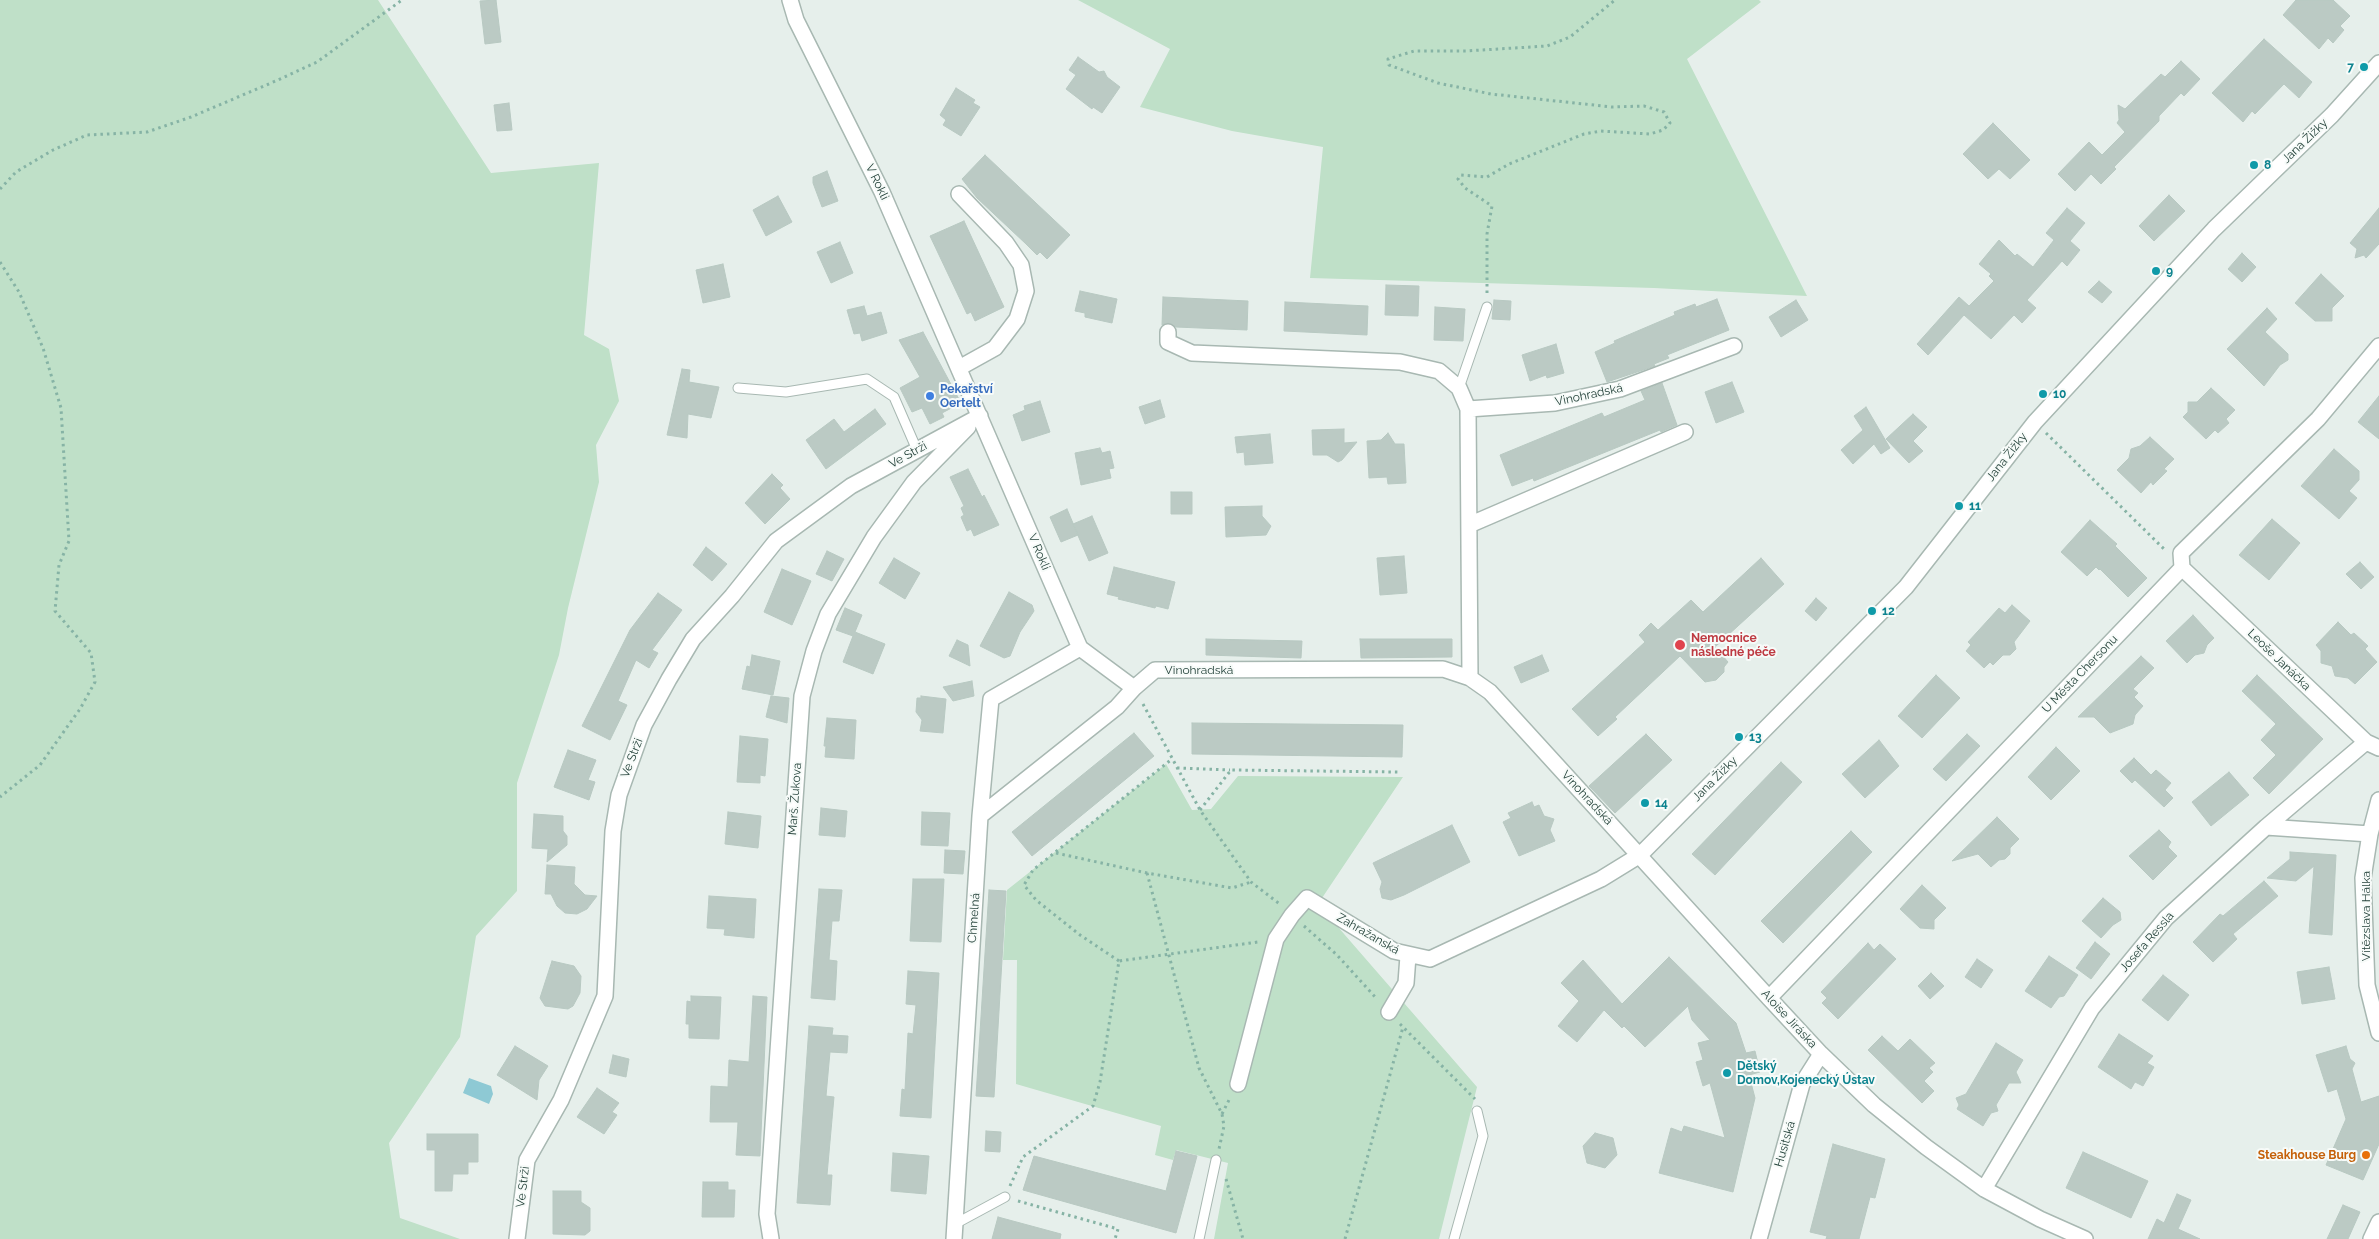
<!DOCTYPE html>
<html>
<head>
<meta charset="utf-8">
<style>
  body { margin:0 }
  canvas { display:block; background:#e6efeb }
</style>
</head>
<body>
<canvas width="2379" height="1239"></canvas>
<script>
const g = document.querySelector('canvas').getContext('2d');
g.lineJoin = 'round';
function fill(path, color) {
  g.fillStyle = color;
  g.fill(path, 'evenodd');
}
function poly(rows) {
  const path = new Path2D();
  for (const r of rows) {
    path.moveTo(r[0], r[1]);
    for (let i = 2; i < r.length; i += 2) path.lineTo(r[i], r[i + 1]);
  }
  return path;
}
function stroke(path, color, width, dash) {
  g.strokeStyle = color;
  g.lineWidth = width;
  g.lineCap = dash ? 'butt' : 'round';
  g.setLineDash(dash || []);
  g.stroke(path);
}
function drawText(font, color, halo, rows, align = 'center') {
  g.font = font + ' Raleway,sans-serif';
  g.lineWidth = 4;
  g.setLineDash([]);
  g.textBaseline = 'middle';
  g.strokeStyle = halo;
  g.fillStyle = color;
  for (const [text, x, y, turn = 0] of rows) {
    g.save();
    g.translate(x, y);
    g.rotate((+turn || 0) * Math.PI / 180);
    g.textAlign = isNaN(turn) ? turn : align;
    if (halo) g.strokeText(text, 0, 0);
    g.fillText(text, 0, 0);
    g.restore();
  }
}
fill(poly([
  [0,0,378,0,491,173,599,163,584,335,609,349,619,401,596,445,599,482,568,608,559,655,517,783,517,891,476,936,460,1037,389,1143,400,1218,460,1239,0,1239],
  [1078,0,1759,0,1761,2,1687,59,1807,296,1654,288,1310,278,1323,147,1232,131,1140,107,1170,49],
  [1166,764,1192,810,1211,809,1238,776,1403,777,1318,904,1477,1087,1439,1239,1214,1239,1228,1163,1176,1150,1173,1160,1155,1155,1161,1126,1016,1084,1017,960,1003,960,1007,890]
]), '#bfe0c8');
fill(poly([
  [469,1078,491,1086,493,1094,489,1104,463,1093]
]), '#8ec9d4');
const building = poly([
  [496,0,501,42,485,44,480,1,496,0],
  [2296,0,2333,0,2350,16,2340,26,2344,30,2333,43,2328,38,2319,49,2283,15,2296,0],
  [2264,39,2312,82,2299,98,2284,84,2255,114,2252,111,2243,122,2212,93,2264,39],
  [1078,57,1099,72,1104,71,1107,77,1120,87,1102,113,1093,107,1092,109,1066,89,1076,75,1069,70,1078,57],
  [2181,61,2200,79,2184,96,2181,93,2159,116,2159,121,2114,167,2116,169,2101,184,2091,174,2075,191,2058,174,2089,142,2102,155,2125,132,2117,123,2119,120,2118,105,2125,109,2161,74,2165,77,2181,61],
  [956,88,975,100,973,103,980,107,961,136,943,125,946,120,940,115,956,88],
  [509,103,512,130,497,131,494,105,509,103],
  [1993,123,2030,160,2010,179,1999,169,1988,179,1963,154,1993,123],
  [985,155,1070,235,1047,259,1040,252,1037,255,1026,244,977,198,962,179,985,155],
  [827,171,838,201,822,207,813,183,813,177,827,171],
  [2169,195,2185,211,2154,241,2139,226,2169,195],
  [778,196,792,222,766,236,753,210,778,196],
  [2067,208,2085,223,2070,241,2080,250,2067,266,2062,261,2027,300,2036,308,2022,323,2014,315,1991,339,1964,315,1928,355,1917,344,1959,297,1969,306,1994,281,1989,276,1991,274,1979,264,1999,240,2015,256,2017,254,2033,267,2054,240,2046,233,2067,208],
  [2379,208,2379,244,2366,258,2364,255,2355,258,2357,249,2350,243,2379,208],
  [964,221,1004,307,975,321,971,312,967,314,930,236,964,221],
  [840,242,853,273,831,283,817,252,840,242],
  [2242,253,2256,267,2242,282,2228,269,2242,253],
  [723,264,730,297,703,303,696,270,723,264],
  [2321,274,2344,296,2332,308,2332,321,2315,321,2295,303,2321,274],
  [2099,281,2112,292,2102,303,2088,292,2099,281],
  [1386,285,1419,286,1418,316,1385,315,1386,285],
  [1080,291,1117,299,1112,323,1085,317,1085,313,1075,311,1080,291],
  [1163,297,1248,301,1247,330,1176,327,1168,323,1162,325,1163,297],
  [1717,299,1729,330,1667,355,1669,358,1654,364,1655,366,1607,382,1595,352,1615,343,1614,341,1675,315,1674,312,1695,304,1696,307,1717,299],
  [1494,300,1511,301,1510,320,1492,319,1494,300],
  [1796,300,1808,320,1781,337,1769,317,1796,300],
  [1285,302,1368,306,1367,335,1284,331,1285,302],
  [864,306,867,316,881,312,887,333,862,341,860,333,854,334,847,310,864,306],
  [1435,307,1465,309,1463,341,1434,340,1435,307],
  [2267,308,2277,319,2265,332,2288,354,2288,360,2280,365,2264,386,2227,349,2267,308],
  [923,332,961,403,942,413,944,417,930,424,922,408,912,412,900,388,920,377,899,340,923,332],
  [1556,344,1564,373,1547,378,1546,375,1530,381,1522,355,1556,344],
  [682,369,690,370,689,382,719,387,711,418,688,414,687,438,667,435,682,369],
  [1732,382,1744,412,1716,423,1705,392,1732,382],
  [1662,383,1677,425,1661,432,1660,430,1534,481,1533,478,1512,486,1500,455,1602,413,1604,417,1645,400,1641,391,1662,383],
  [2211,388,2235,410,2226,419,2229,423,2218,433,2215,430,2206,439,2183,417,2188,412,2188,402,2197,402,2211,388],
  [2379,396,2379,439,2358,422,2379,396],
  [1160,400,1165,417,1145,424,1139,407,1160,400],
  [1040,401,1050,432,1022,441,1013,415,1025,410,1024,406,1040,401],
  [1866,407,1890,448,1881,454,1874,444,1853,464,1841,450,1863,430,1854,416,1866,407],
  [875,409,886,424,826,469,806,440,834,419,844,432,875,409],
  [1913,414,1927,427,1913,441,1923,451,1909,463,1886,439,1913,414],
  [1344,429,1344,443,1357,442,1342,460,1338,462,1327,455,1313,455,1312,430,1344,429],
  [1388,433,1395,444,1404,444,1406,483,1388,484,1387,477,1369,478,1367,441,1381,440,1388,433],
  [1270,434,1273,463,1245,465,1244,452,1237,453,1235,437,1270,434],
  [2150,437,2174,459,2164,469,2167,471,2153,485,2151,482,2141,493,2117,470,2129,458,2131,449,2140,446,2150,437],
  [1100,448,1102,453,1110,451,1114,468,1109,469,1111,478,1081,485,1075,453,1100,448],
  [2334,449,2359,471,2359,480,2349,491,2357,498,2339,519,2301,486,2334,449],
  [968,469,982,497,984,495,999,525,974,536,971,529,967,531,961,517,964,515,961,508,964,506,950,477,968,469],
  [772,474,783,485,780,488,790,499,765,524,745,503,772,474],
  [1171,492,1192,492,1192,514,1171,514,1171,492],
  [1262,506,1262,516,1271,526,1266,535,1226,537,1225,507,1262,506],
  [1067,509,1078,535,1061,542,1050,517,1067,509],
  [1092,516,1108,553,1089,561,1073,524,1092,516],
  [2272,519,2300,543,2269,580,2239,555,2272,519],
  [2090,520,2117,544,2115,546,2147,578,2128,597,2100,569,2099,570,2096,567,2087,576,2061,552,2090,520],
  [706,547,727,564,712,581,693,565,706,547],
  [827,551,844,559,832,581,816,574,827,551],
  [1404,556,1407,593,1380,595,1377,558,1404,556],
  [894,558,920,573,905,599,879,583,894,558],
  [1761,558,1784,584,1715,647,1728,662,1724,667,1724,672,1716,680,1705,682,1680,656,1615,717,1617,719,1598,736,1572,709,1645,642,1639,635,1651,623,1658,630,1691,600,1703,612,1761,558],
  [2360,562,2374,577,2361,589,2346,574,2360,562],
  [1114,567,1175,582,1168,609,1156,606,1155,608,1118,599,1119,597,1107,594,1114,567],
  [782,569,811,581,792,625,764,612,782,569],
  [1009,592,1032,605,1034,611,1020,632,1010,656,1004,658,980,646,1009,592],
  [658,593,682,610,652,650,658,653,649,668,636,660,618,701,627,705,610,740,582,726,630,630,658,593],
  [1816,598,1827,608,1816,621,1805,611,1816,598],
  [2012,605,2030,621,2014,642,2016,649,2010,655,2003,655,1993,665,1990,662,1984,668,1966,651,1971,645,1968,642,1999,608,2005,613,2012,605],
  [845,608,862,615,855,632,885,644,873,674,843,662,853,636,836,630,845,608],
  [2193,615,2214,638,2207,645,2204,653,2195,655,2187,663,2166,641,2193,615],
  [2338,622,2351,635,2354,633,2368,646,2365,649,2377,662,2355,684,2348,678,2335,676,2332,666,2321,663,2321,651,2316,645,2338,622],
  [1206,639,1302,641,1301,658,1206,655,1206,639],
  [1360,639,1452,639,1452,657,1361,658,1360,639],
  [957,640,968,645,970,666,949,656,957,640],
  [752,655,780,661,773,695,742,689,747,666,750,667,752,655],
  [1542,655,1549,671,1521,683,1514,667,1542,655],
  [2141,656,2154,668,2133,689,2138,693,2134,697,2143,706,2135,715,2133,724,2110,733,2094,717,2078,717,2141,656],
  [1936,675,1960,698,1922,738,1898,716,1936,675],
  [2257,675,2323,739,2269,794,2253,778,2276,755,2261,740,2276,724,2242,691,2257,675],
  [972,681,974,696,953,701,943,687,972,681],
  [771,696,789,698,787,723,766,717,771,696],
  [921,696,946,699,943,733,920,731,922,720,916,712,917,698,921,698,921,696],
  [827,718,856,720,854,759,825,757,826,746,824,746,827,718],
  [1192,723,1403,725,1402,757,1192,754,1192,723],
  [1134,733,1154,756,1032,856,1012,832,1134,733],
  [1646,734,1672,760,1615,813,1589,786,1646,734],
  [1967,734,1980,746,1946,781,1933,769,1967,734],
  [740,736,768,739,765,776,760,775,760,783,737,782,740,736],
  [1879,740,1899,766,1865,798,1842,774,1879,740],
  [2056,747,2080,771,2051,800,2028,777,2056,747],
  [568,750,596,760,588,780,595,782,589,800,554,787,568,750],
  [2134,758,2151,775,2156,770,2171,783,2165,790,2173,798,2164,807,2135,780,2132,783,2120,771,2134,758],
  [1781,762,1802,782,1715,875,1692,854,1781,762],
  [2229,772,2249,795,2211,826,2192,802,2229,772],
  [1532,802,1534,807,1539,805,1544,816,1554,819,1550,830,1555,841,1519,856,1503,822,1511,818,1508,813,1532,802],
  [821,808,847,811,845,837,819,835,821,808],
  [728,812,761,816,758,848,725,844,728,812],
  [922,812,950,813,948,846,921,845,922,812],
  [534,814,563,816,563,831,567,836,567,845,547,862,548,849,532,848,534,814],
  [1997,817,2019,839,2010,848,2010,854,2005,859,1999,860,1991,867,1978,854,1952,861,1997,817],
  [1452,825,1470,862,1404,895,1391,900,1382,898,1380,889,1382,882,1373,863,1452,825],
  [2159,830,2171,842,2168,847,2177,856,2153,880,2129,856,2159,830],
  [1851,831,1872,852,1783,943,1761,921,1851,831],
  [945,850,965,851,963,874,944,873,945,850],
  [2290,852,2336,855,2332,935,2309,933,2314,866,2296,881,2267,878,2290,859,2290,852],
  [547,865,575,867,574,884,585,895,597,896,587,909,577,914,565,913,557,906,551,894,545,894,547,865],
  [913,879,944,879,941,942,910,941,913,879],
  [2264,881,2278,896,2233,934,2237,939,2213,962,2193,942,2220,914,2223,916,2264,881],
  [1922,885,1946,908,1934,920,1934,929,1920,928,1900,909,1922,885],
  [819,889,842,890,839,921,832,921,829,960,837,961,835,1000,811,998,819,889],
  [989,890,1006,891,994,1097,976,1096,989,890],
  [709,896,756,899,754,938,724,935,725,929,707,928,709,896],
  [2103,898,2120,912,2121,920,2113,925,2101,938,2082,921,2103,898],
  [2095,942,2110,954,2091,979,2076,968,2095,942],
  [1868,943,1874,950,1880,944,1896,959,1838,1019,1822,1003,1827,998,1821,992,1868,943],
  [2049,956,2078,975,2064,996,2059,997,2051,1008,2025,991,2049,956],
  [1669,957,1736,1023,1746,1053,1755,1051,1760,1072,1749,1075,1755,1098,1733,1192,1659,1173,1671,1128,1682,1132,1684,1126,1725,1138,1710,1083,1703,1086,1696,1062,1703,1060,1698,1043,1710,1040,1692,1020,1688,1006,1645,1047,1624,1026,1622,1028,1604,1010,1577,1042,1558,1026,1579,1001,1561,983,1583,960,1622,1004,1669,957],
  [1977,959,1993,970,1981,988,1965,977,1977,959],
  [552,961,574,966,581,976,580,993,573,1006,568,1009,545,1006,540,998,552,961],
  [2329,967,2335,999,2302,1004,2297,972,2329,967],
  [908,971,939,973,931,1118,900,1116,902,1089,905,1090,908,1033,913,1034,916,1005,906,1004,908,971],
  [1931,973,1944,986,1930,999,1918,986,1931,973],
  [2163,975,2189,995,2168,1021,2142,1000,2163,975],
  [691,996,721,997,719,1039,689,1038,689,1024,686,1024,687,1001,691,1002,691,996],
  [753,996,767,997,760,1156,736,1155,738,1122,710,1122,711,1086,728,1087,729,1060,749,1062,753,996],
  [809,1026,833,1028,832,1035,848,1036,847,1053,830,1052,826,1096,834,1097,827,1175,832,1175,830,1205,797,1203,809,1026],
  [2119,1034,2153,1056,2147,1063,2154,1067,2143,1086,2135,1082,2131,1089,2098,1067,2119,1034],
  [1882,1036,1898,1051,1910,1039,1935,1063,1929,1068,1933,1072,1924,1081,1934,1091,1922,1103,1868,1050,1882,1036],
  [1996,1043,2023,1060,2016,1072,2021,1083,2009,1083,1996,1105,1998,1111,1991,1113,1983,1126,1957,1109,1959,1105,1956,1098,1966,1094,1996,1043],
  [515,1046,548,1066,539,1080,537,1100,497,1075,515,1046],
  [2346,1046,2350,1059,2355,1063,2352,1069,2361,1102,2379,1096,2379,1144,2363,1180,2326,1165,2346,1119,2337,1089,2328,1092,2316,1055,2346,1046],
  [613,1055,629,1059,626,1077,609,1073,613,1055],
  [597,1088,619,1103,612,1112,617,1115,604,1134,577,1117,597,1088],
  [986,1131,1001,1132,1000,1152,985,1151,986,1131],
  [1595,1133,1613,1138,1617,1155,1605,1168,1587,1163,1583,1146,1595,1133],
  [427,1134,478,1134,478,1162,468,1162,468,1174,453,1174,452,1191,435,1191,435,1150,427,1150,427,1134],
  [1833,1144,1885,1159,1875,1198,1870,1197,1859,1239,1826,1239,1827,1236,1810,1232,1833,1144],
  [1176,1151,1197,1156,1176,1233,1023,1190,1034,1156,1166,1191,1176,1151],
  [2083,1152,2148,1181,2131,1218,2066,1188,2083,1152],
  [893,1153,929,1156,926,1194,891,1191,893,1153],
  [703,1182,728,1182,728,1190,735,1190,734,1217,702,1217,703,1182],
  [553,1191,581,1191,581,1202,590,1208,590,1231,585,1235,553,1234,553,1191],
  [2177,1194,2191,1200,2178,1229,2200,1239,2148,1239,2157,1219,2164,1223,2177,1194],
  [2343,1205,2360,1212,2348,1239,2327,1239,2343,1205],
  [998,1217,1061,1234,1060,1239,992,1239,998,1217]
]);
fill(building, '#bbcac4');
stroke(building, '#b8c9c2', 1);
const service = poly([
  [738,388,786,392,867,379,894,397,917,450],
  [1459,388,1487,307],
  [955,1224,1005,1197],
  [1199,1239,1216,1160],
  [1454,1239,1483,1136,1477,1111]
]);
const minor = poly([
  [790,0,796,20,882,192,1080,648,1134,688],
  [959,194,1006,243,1021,265,1026,291,1017,319,995,348,959,368],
  [1168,332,1168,342,1192,353,1400,362,1439,371,1459,388,1468,409,1470,678],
  [1468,409,1555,403,1620,389,1734,346],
  [1469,525,1685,432],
  [2182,568,2366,742,2379,748],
  [2379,800,2370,834,2363,878,2367,985,2379,1033],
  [980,816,1117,707,1134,688,1155,670,1443,669,1470,678,1490,692,1769,998,1821,1054,1874,1105,1926,1147,1984,1189,2040,1219,2085,1239],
  [2266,827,2370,834],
  [1769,998,2182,568,2181,553,2318,419,2379,346],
  [1389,1012,1406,983,1408,956],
  [1238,1084,1276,939,1292,915,1307,898,1394,951,1430,959,1601,879,1640,855,1906,587,2035,422,2214,229,2332,115,2379,63],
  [1984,1189,2092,1008,2166,918,2266,827,2366,742],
  [517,1239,527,1160,561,1100,605,996,613,831,619,795,644,725,669,679,693,639,732,596,776,541,851,486,980,416],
  [771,1239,767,1214,802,696,814,651,828,614,874,537,914,482,968,427],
  [954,1239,980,816,991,699,1080,648],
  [1759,1239,1802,1084,1821,1054],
  [2371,1239,2379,1222]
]);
stroke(service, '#a8b8b2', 11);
stroke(minor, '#a8b8b2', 18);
stroke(poly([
  [0,189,16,172,53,150,87,135,147,132,191,117,278,80,317,62,402,0],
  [0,262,19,292,43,348,61,408,69,541,59,565,55,611,91,653,95,682,80,709,40,765,0,797],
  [1487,293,1487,234,1492,206,1465,188,1458,179,1461,175,1487,177,1509,164,1584,134,1601,131,1650,134,1663,130,1670,123,1664,112,1644,106,1612,107,1491,94,1438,83,1389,65,1388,59,1414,51,1466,51,1547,46,1570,37,1615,0],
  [2046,433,2164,549],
  [1143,704,1200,810,1251,882,1281,905],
  [1177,768,1230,770],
  [1200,810,1231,770,1398,772],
  [1056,853,1147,873,1232,888,1251,882],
  [1147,873,1199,1068,1222,1114,1224,1126,1219,1149],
  [1304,926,1337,955,1377,999],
  [1119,961,1080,935,1036,900,1024,885,1033,870,1172,759],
  [1400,1024,1475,1099],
  [1222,1114,1230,1098],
  [1226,1179,1243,1239],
  [1010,1186,1023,1157,1093,1106,1100,1082,1119,961,1258,942],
  [1018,1201,1118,1229,1115,1239],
  [1345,1239,1403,1027]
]), '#86b3a5', 3, [2.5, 4]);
stroke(service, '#fff', 9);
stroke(minor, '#fff', 15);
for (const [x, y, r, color] of [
  [2364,67,5,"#0f9aa8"],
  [2254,165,5,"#0f9aa8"],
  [2156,271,5,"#0f9aa8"],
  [2043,394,5,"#0f9aa8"],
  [930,396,5,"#3f7fe0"],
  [1959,506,5,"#0f9aa8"],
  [1872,611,5,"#0f9aa8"],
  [1680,645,6,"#e0444e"],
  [1739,737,5,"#0f9aa8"],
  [1645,803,5,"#0f9aa8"],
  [1727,1073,5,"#0f9aa8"],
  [2366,1155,5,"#e8710a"]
]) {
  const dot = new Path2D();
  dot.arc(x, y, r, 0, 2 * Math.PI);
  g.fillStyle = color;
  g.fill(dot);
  stroke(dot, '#f7fbf9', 2);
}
drawText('bold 12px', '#0d838f', '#f7fbf9', [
  ["7",2354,67,"right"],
  ["8",2264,165],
  ["9",2166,271],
  ["10",2053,394],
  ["11",1969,506],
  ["12",1882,611],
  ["13",1749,737],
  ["14",1655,803],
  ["Dětský",1737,1066],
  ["Domov,Kojenecký Ústav",1737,1080]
], 'left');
drawText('12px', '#24423a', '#f7fbf9', [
  ["Jana Žižky",2305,141,-44],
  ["V Rokli",877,182,64],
  ["Vinohradská",1589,395,-12],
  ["Ve Strži",908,455,-29],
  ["Jana Žižky",2007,457,-52],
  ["V Rokli",1039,552,67],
  ["Leoše Janáčka",2279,660,44],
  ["Vinohradská",1199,670],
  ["U Města Chersonu",2080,674,-46],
  ["Ve Strži",632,758,-69],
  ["Jana Žižky",1715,779,-45],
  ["Vinohradská",1587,798,47],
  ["Marš. Žukova",795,799,-86],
  ["Vítězslava Hálka",2366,916,-90],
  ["Chmelná",974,918,-86],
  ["Zahražanská",1368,934,30],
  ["Josefa Ressla",2147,942,-49],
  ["Aloise Jiráska",1789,1019,47],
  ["Husitská",1785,1144,-74],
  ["Ve Strži",523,1187,-83]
]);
drawText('bold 12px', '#366cbe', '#f7fbf9', [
  ["Pekařství",940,389],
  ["Oertelt",940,403]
], 'left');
drawText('bold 12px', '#be3a42', '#f7fbf9', [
  ["Nemocnice",1691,638],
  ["následné péče",1691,652]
], 'left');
drawText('bold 12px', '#c56008', '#f7fbf9', [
  ["Steakhouse Burg",2356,1155]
], 'right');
</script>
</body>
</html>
